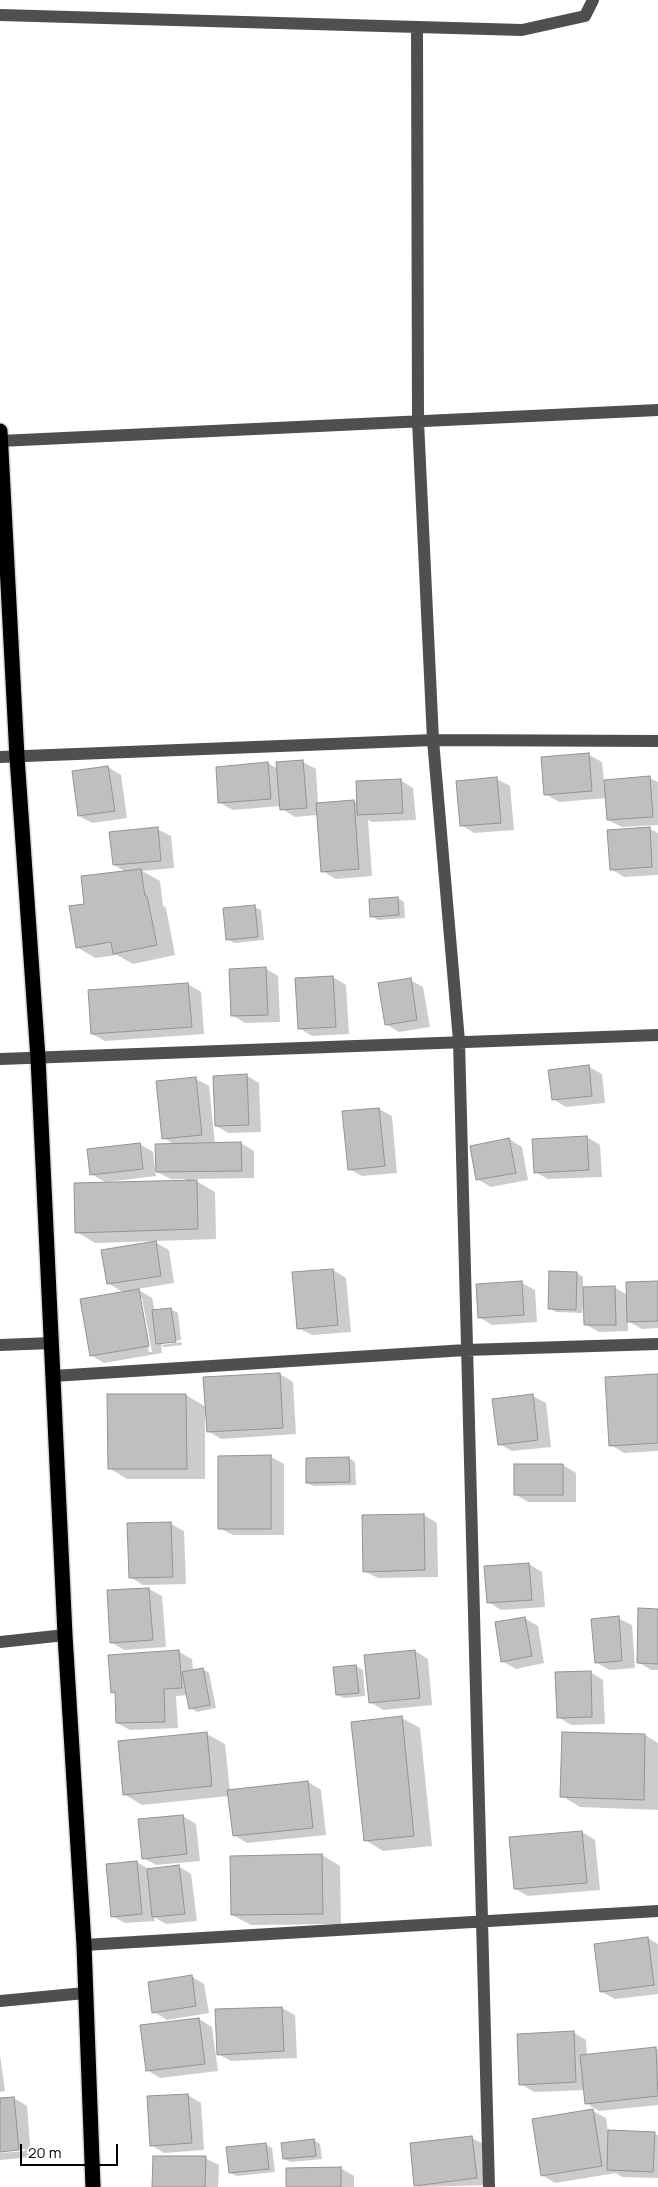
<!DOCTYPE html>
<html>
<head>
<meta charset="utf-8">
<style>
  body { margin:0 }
  #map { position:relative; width:658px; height:2187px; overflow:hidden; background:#fff; font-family:Manrope,sans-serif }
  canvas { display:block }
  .scale { position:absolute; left:20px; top:2144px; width:98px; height:22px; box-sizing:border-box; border:2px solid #000; border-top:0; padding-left:6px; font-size:15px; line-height:18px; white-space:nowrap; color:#000; -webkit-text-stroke:4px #fff; paint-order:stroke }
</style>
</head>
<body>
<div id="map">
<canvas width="658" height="2187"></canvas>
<div class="scale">20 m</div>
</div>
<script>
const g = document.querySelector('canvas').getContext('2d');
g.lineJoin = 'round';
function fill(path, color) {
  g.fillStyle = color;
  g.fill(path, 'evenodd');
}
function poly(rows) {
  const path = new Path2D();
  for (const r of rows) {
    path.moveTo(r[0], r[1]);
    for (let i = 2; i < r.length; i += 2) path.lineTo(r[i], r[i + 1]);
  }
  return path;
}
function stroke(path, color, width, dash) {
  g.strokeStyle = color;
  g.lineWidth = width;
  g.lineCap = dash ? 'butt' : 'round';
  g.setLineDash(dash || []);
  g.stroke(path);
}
fill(poly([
  [589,755,602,762,604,781,650,778,658,782,658,825,622,827,608,820,607,798,559,802,545,794],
  [303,762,316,769,318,804,354,801,358,804,400,780,413,788,416,820,372,822,368,820,372,876,336,879,322,871,318,815,295,817,282,809,281,806,233,810,220,803,268,763,278,769],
  [108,767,121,775,127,818,92,823,79,816],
  [497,779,510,786,514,830,474,833,461,825],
  [157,829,171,836,174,868,142,871,160,881,163,906,166,908,175,955,133,964,117,955,95,958,77,947,85,905,126,872,114,865],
  [650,829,658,833,658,875,624,877,611,869],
  [398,898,404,902,405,918,378,920,371,916],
  [254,907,261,910,264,940,234,943,227,939],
  [265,968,278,976,280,1022,245,1023,232,1015],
  [333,977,346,985,349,1034,312,1036,299,1028],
  [410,980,423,987,430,1027,399,1032,386,1024],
  [188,984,201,992,204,1034,105,1041,92,1034],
  [589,1067,602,1074,605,1103,566,1107,553,1099],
  [246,1075,259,1083,261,1132,229,1133,216,1126],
  [196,1079,209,1086,215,1144,241,1143,254,1151,254,1178,193,1179,215,1192,216,1239,95,1243,77,1232,185,1181,185,1179,171,1179,157,1172,175,1145,164,1138],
  [379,1109,392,1116,397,1173,362,1176,349,1169],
  [587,1137,600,1145,602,1177,548,1179,535,1172],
  [509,1139,522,1147,528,1180,491,1187,477,1179],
  [140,1144,153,1152,156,1176,107,1182,107,1183,91,1174],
  [155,1242,169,1250,174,1283,137,1289,152,1298,155,1311,171,1309,178,1313,181,1340,162,1342,162,1345,181,1342,182,1345,164,1347,161,1345,162,1353,104,1363,91,1355,124,1293,108,1283],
  [140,1298,142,1298,152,1352,149,1352],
  [333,1270,346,1278,351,1332,312,1335,298,1328],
  [577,1273,583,1277,583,1288,614,1287,627,1295,658,1282,658,1328,642,1329,628,1321,628,1331,599,1332,585,1324,585,1305,583,1305,582,1313,556,1312,550,1308],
  [522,1283,535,1290,537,1322,492,1325,479,1317],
  [280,1374,293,1382,296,1434,221,1439,208,1431,207,1415,205,1415,205,1479,127,1479,109,1468,109,1395,186,1395,206,1407],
  [658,1375,658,1451,624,1453,611,1445],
  [533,1396,546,1403,551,1447,512,1451,499,1444],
  [271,1457,284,1464,284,1535,233,1535,219,1528],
  [349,1458,355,1462,356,1485,314,1486,307,1483],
  [563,1465,576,1473,576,1502,528,1502,515,1494],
  [424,1515,437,1523,438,1577,378,1578,364,1571],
  [171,1524,184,1531,186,1584,143,1585,130,1577],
  [529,1564,542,1572,545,1607,501,1610,488,1602],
  [149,1589,162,1596,166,1647,124,1650,111,1642,108,1591],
  [658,1610,658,1670,651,1670,638,1662],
  [524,1618,538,1626,544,1663,516,1669,502,1661],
  [618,1618,632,1625,635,1668,609,1670,596,1662],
  [415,1651,428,1659,432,1705,383,1710,370,1702],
  [179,1652,192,1659,193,1671,203,1669,209,1673,216,1708,197,1712,190,1708,188,1695,176,1696,178,1728,130,1730,117,1723,116,1694,112,1692],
  [356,1666,363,1670,365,1696,344,1698,337,1695,335,1668],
  [590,1672,603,1680,605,1724,571,1725,558,1717],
  [402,1718,420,1728,432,1846,383,1851,365,1840],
  [563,1733,645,1735,658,1743,658,1810,580,1807,562,1796],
  [207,1734,225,1744,230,1791,308,1782,321,1790,326,1835,247,1843,234,1835,229,1796,142,1805,124,1794],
  [183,1816,196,1824,200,1861,156,1865,143,1858],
  [582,1832,595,1840,600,1890,528,1896,515,1889],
  [322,1855,340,1866,341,1924,251,1925,232,1915],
  [137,1862,150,1870,178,1866,191,1874,197,1921,166,1924,154,1917,155,1921,125,1923,112,1916],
  [648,1938,658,1944,658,1994,615,1999,602,1992],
  [191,1976,204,1984,209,2013,167,2020,154,2012],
  [282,2008,295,2015,297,2058,231,2061,218,2054,216,2011],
  [199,2019,212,2027,218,2071,160,2078,147,2070],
  [573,2032,586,2040,587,2056,656,2048,658,2050,658,2105,599,2111,586,2103,585,2090,534,2092,521,2084],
  [0,2055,5,2091,0,2092],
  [188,2095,201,2103,204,2150,164,2153,151,2145],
  [14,2098,27,2106,31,2157,0,2160,0,2153,25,2151,25,2149,0,2151,0,2100],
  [593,2111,606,2118,608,2132,654,2133,658,2135,658,2178,622,2177,616,2173,555,2183,542,2175],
  [472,2138,485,2145,490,2185,419,2187,415,2185],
  [314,2140,320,2144,322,2159,291,2162,284,2159],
  [265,2144,272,2148,275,2172,237,2176,230,2173],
  [205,2158,219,2165,218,2187,153,2187],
  [341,2168,354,2176,354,2187,287,2187]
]), '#0003');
const building = poly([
  [589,753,592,791,544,795,541,757,589,753],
  [303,760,307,808,280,810,276,762,303,760],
  [268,762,271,799,218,803,216,767,268,762],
  [108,766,115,811,78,816,72,771,108,766],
  [650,776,653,817,607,820,604,780,650,776],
  [497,777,501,823,460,826,456,781,497,777],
  [401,779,403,813,357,815,356,781,401,779],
  [354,800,359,869,321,872,316,803,354,800],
  [158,827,161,861,113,865,109,832,158,827],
  [650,827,652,867,610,870,607,830,650,827],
  [141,869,145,896,147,896,157,945,113,954,111,942,76,948,69,906,84,904,81,876,141,869],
  [398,897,399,915,370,917,369,899,398,897],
  [255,905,258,937,226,940,223,908,255,905],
  [266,967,268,1015,231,1016,229,969,266,967],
  [333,976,336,1027,298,1029,295,978,333,976],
  [411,978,417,1020,385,1025,378,983,411,978],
  [188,983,192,1027,91,1034,88,990,188,983],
  [589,1065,592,1096,552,1100,548,1070,589,1065],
  [247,1074,249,1125,215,1126,213,1076,247,1074],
  [196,1077,202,1135,162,1139,156,1081,196,1077],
  [379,1108,385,1166,348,1170,342,1111,379,1108],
  [587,1136,589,1170,534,1173,532,1139,587,1136],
  [509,1138,516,1173,476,1180,470,1146,509,1138],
  [241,1142,242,1171,156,1172,155,1144,241,1142],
  [140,1143,143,1169,90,1175,87,1149,140,1143],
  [197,1180,198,1229,75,1233,74,1183,197,1180],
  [156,1241,161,1276,107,1284,101,1250,156,1241],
  [333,1269,338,1325,297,1329,292,1272,333,1269],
  [549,1271,577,1272,576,1310,548,1309,549,1271],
  [522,1281,524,1315,478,1318,476,1284,522,1281],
  [658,1281,658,1321,627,1322,626,1282,658,1281],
  [615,1286,616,1325,584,1325,583,1287,615,1286],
  [139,1289,149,1346,90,1356,80,1299,139,1289],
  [171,1308,176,1342,156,1344,152,1310,171,1308],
  [280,1373,283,1428,207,1432,203,1377,280,1373],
  [658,1374,658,1443,609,1446,605,1377,658,1374],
  [107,1394,186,1394,187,1469,108,1469,107,1394],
  [533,1394,538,1440,498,1445,492,1399,533,1394],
  [271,1455,271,1529,218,1529,218,1456,271,1455],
  [349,1457,350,1482,306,1483,306,1458,349,1457],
  [514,1464,563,1464,563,1495,514,1495,514,1464],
  [424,1514,425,1570,363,1572,362,1515,424,1514],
  [171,1522,173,1577,129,1578,127,1523,171,1522],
  [529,1563,532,1600,487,1603,484,1566,529,1563],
  [149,1588,153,1640,110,1643,107,1590,149,1588],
  [638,1608,658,1609,658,1664,637,1663,638,1608],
  [619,1616,622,1661,595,1663,591,1619,619,1616],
  [525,1617,532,1656,501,1662,495,1622,525,1617],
  [179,1650,182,1688,164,1689,165,1722,116,1723,115,1692,111,1693,108,1655,179,1650],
  [415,1650,420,1698,369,1703,364,1655,415,1650],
  [356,1665,359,1693,336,1695,333,1667,356,1665],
  [203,1668,210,1705,189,1709,182,1672,203,1668],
  [591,1671,592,1717,557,1718,555,1672,591,1671],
  [402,1716,414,1836,364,1841,351,1722,402,1716],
  [207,1732,212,1786,123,1795,118,1741,207,1732],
  [562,1732,645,1734,644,1800,560,1797,562,1732],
  [308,1781,313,1828,233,1836,227,1790,308,1781],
  [183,1815,187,1854,142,1859,138,1819,183,1815],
  [582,1831,587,1883,514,1889,509,1837,582,1831],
  [322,1854,323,1914,231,1915,230,1856,322,1854],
  [137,1861,142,1914,111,1917,106,1864,137,1861],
  [179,1865,185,1914,152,1917,147,1869,179,1865],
  [648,1937,654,1985,600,1992,594,1944,648,1937],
  [192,1975,196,2006,152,2013,148,1982,192,1975],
  [282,2007,284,2051,217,2055,215,2009,282,2007],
  [199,2018,205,2064,146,2071,140,2025,199,2018],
  [574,2031,576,2082,519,2085,517,2034,574,2031],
  [656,2047,658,2096,585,2104,580,2055,656,2047],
  [188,2094,192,2143,150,2146,147,2096,188,2094],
  [14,2097,19,2150,0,2152,0,2098,14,2097],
  [593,2109,602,2166,541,2176,532,2119,593,2109],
  [608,2130,655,2132,653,2172,607,2170,608,2130],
  [472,2136,477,2178,414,2186,410,2143,472,2136],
  [314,2139,316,2156,283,2159,281,2143,314,2139],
  [266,2143,269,2169,229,2173,226,2147,266,2143],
  [153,2156,206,2156,205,2187,152,2187,153,2156],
  [341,2167,341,2187,286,2187,286,2168,341,2167]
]);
fill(building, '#bfbfbf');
stroke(building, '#939393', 1);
const highway = poly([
  [0,431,17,757,38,1058,65,1635,84,1945,93,2187]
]);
stroke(highway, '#dbdbdb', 18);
stroke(poly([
  [0,15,522,30,585,16,593,0],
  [417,27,418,421,433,740,459,1041,489,2187],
  [0,441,658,410],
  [0,757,433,740,658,741],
  [0,1059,658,1035],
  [0,1345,52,1343],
  [53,1376,466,1350,658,1344],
  [0,1642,65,1635],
  [84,1945,658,1911],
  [0,2001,85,1993]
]), '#4f4f4f', 12);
stroke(highway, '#000', 15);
</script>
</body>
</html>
